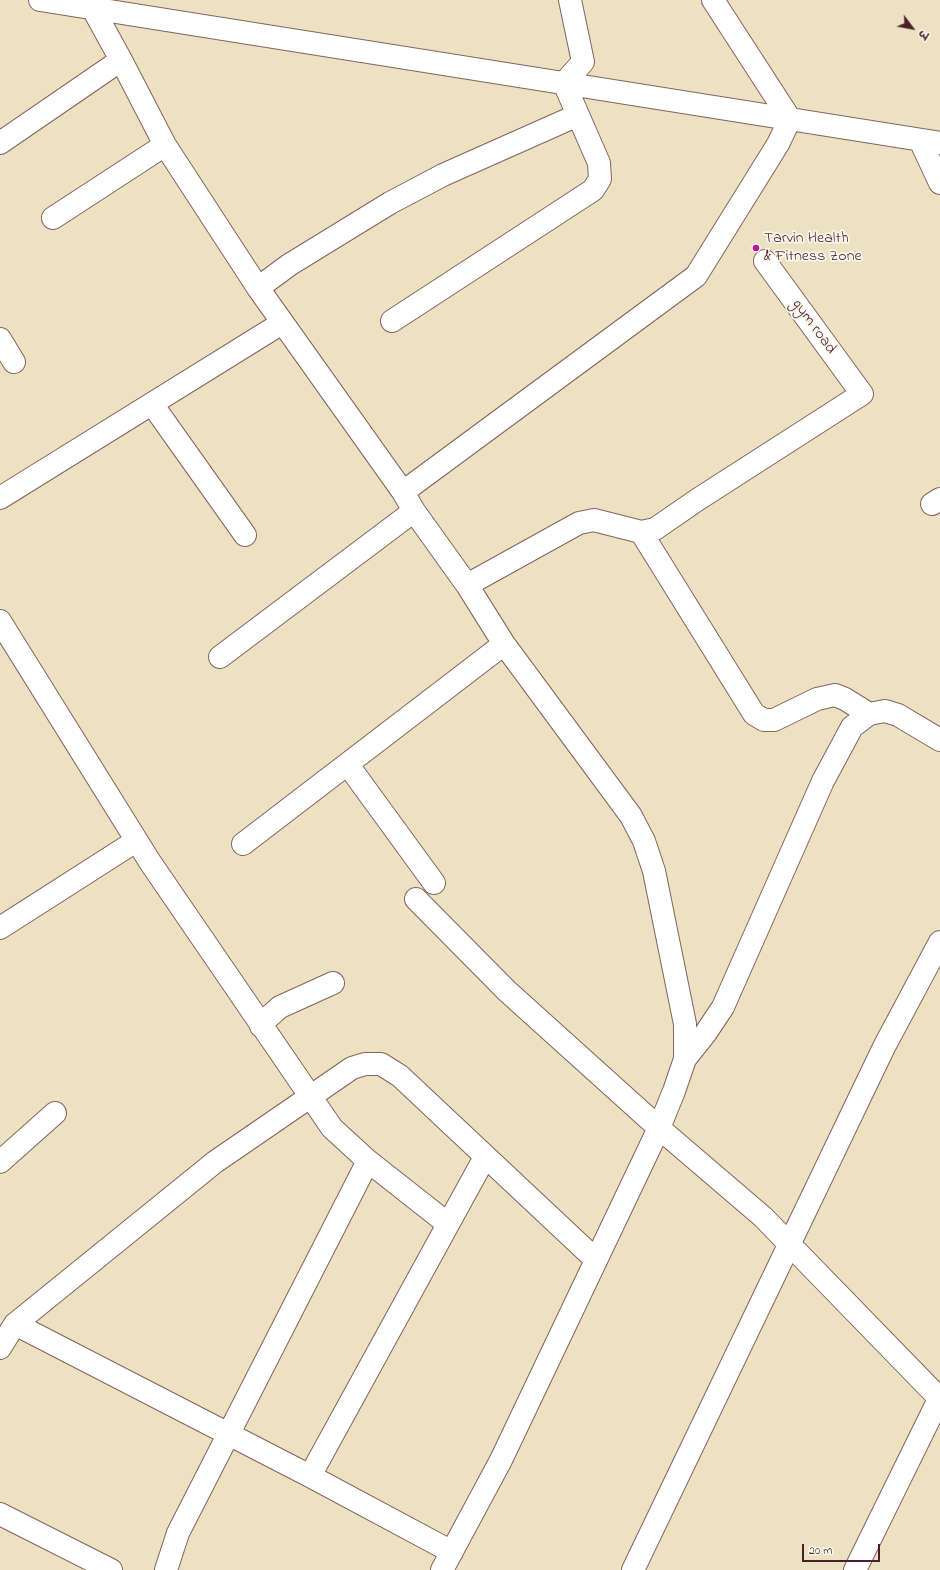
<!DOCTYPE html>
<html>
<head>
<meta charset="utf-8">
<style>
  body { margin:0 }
  #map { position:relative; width:940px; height:1570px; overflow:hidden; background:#ece1c0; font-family:"Indie Flower","Playpen Sans Deva",sans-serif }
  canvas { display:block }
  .north { position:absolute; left:892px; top:8px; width:40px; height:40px; -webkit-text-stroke:3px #fbf7ec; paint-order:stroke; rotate:122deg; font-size:11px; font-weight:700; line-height:16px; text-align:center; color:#4a1f2b }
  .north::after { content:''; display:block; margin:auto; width:14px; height:18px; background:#4a1f2b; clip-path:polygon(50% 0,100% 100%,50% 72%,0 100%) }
  .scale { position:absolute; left:802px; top:1544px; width:78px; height:18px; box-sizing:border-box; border:2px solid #4a1f2b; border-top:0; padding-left:5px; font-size:12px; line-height:14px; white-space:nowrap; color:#4a1f2b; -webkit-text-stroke:3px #fbf7ec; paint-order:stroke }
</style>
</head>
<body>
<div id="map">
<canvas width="940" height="1570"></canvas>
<div class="north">उ</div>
<div class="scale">20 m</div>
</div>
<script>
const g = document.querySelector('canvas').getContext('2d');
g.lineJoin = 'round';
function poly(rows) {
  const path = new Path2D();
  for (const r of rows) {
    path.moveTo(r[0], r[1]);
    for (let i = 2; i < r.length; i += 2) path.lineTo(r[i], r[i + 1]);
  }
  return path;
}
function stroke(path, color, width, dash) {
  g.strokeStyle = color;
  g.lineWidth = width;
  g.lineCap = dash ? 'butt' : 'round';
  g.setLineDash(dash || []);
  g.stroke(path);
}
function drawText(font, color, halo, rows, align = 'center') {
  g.font = font + ' "Indie Flower",sans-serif';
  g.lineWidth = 3.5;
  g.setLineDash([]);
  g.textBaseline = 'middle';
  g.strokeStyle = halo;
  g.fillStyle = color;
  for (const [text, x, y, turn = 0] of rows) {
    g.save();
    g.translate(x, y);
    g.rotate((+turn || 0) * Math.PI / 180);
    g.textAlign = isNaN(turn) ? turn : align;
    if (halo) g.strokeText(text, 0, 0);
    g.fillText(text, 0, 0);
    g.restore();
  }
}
const street = poly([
  [40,0,940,143],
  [88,0,121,60,165,145,258,288,403,492,414,511,467,585,504,644,631,816,644,841,654,871,685,1024,685,1059,674,1091,659,1128,763,1217,940,1399],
  [920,140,940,183],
  [0,143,121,60],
  [53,218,165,145],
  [258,288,289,265,390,203,443,175,578,115],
  [392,321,593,190,600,179,599,163,564,83,583,62,570,0],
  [0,339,14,362],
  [152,404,245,535],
  [403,492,696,276,778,144,790,119,713,0],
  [0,498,282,323],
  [932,504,940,499],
  [641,532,754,714,764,720,774,720,817,699,835,695,845,699,869,714],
  [467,585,579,523,594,520,641,532,655,529,697,500,862,394,765,261],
  [0,621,150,862,332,1128,368,1161,448,1224],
  [220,657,414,511],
  [348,765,434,883],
  [243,844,504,644],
  [416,899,507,991,659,1128,501,1460,442,1570],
  [0,928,136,841],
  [261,1026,264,1021,280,1007,333,983],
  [685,1059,705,1034,723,1007,823,781,852,727,869,714,885,711,898,715,940,740],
  [0,1162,55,1113],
  [15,1324,310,1476,452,1552],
  [0,1348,15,1324,215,1162,352,1068,365,1064,381,1064,400,1076,596,1260],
  [310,1476,485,1157],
  [0,1514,111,1570],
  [166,1570,178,1533,368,1161],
  [633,1570,884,1047,940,942],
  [855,1570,940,1397]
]);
stroke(street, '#83635f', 24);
stroke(street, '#fff', 22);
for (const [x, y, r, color] of [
  [756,248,4,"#b5179e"]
]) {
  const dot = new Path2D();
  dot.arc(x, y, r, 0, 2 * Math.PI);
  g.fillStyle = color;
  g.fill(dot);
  stroke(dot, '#fbf7ec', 1.5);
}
drawText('16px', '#4a1f2b', '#fbf7ec', [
  ["Tarvin Health",764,239],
  ["& Fitness Zone",764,257]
], 'left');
drawText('16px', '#4a1f2b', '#fbf7ec', [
  ["gym road",813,327,54]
]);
</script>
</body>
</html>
